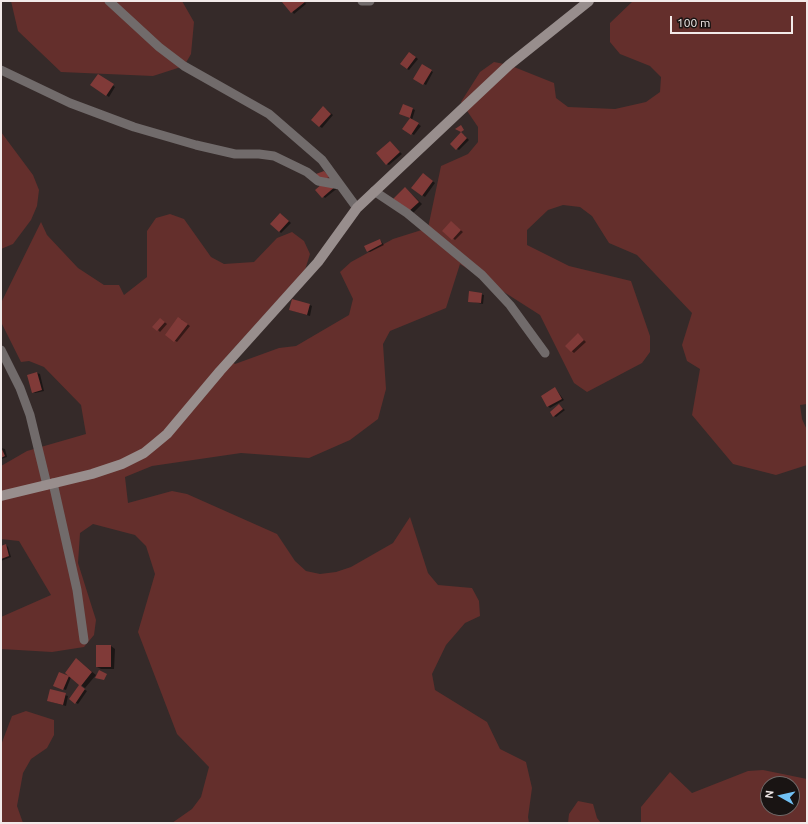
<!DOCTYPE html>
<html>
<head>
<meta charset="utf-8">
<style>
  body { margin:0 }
  #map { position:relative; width:808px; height:824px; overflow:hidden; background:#352a29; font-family:Ubuntu,sans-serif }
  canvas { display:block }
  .frame { position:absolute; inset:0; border:2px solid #f2eae9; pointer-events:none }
  .north { position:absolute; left:760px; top:776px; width:40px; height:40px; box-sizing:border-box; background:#191413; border:1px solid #706a69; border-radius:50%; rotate:278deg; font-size:11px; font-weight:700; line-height:16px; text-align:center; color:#f2eae9 }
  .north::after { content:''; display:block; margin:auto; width:14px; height:18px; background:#71c1f5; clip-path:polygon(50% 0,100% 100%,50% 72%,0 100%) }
  .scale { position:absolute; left:670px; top:16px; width:123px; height:18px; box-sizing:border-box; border:2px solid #f2eae9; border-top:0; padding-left:5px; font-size:12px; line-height:14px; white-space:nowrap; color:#f2eae9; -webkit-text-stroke:3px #191413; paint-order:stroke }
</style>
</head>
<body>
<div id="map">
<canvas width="808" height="824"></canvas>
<div class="frame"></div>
<div class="north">N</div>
<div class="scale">100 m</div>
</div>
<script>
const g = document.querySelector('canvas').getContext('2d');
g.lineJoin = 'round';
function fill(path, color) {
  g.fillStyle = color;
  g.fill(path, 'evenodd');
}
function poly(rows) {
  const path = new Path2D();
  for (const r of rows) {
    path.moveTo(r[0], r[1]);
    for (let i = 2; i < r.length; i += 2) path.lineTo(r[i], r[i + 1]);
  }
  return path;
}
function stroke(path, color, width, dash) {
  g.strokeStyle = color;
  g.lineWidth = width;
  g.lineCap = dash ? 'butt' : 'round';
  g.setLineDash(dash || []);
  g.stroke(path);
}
fill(poly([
  [11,1,182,1,194,22,191,54,184,66,153,76,61,72,18,31],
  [633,1,807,1,807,404,800,405,802,419,807,430,807,465,776,475,733,464,692,415,700,369,687,361,682,345,692,313,637,255,609,243,592,216,580,207,563,205,548,210,527,230,527,245,569,266,631,281,650,336,650,352,642,363,587,392,574,383,540,315,460,264,446,308,390,331,383,344,386,389,378,419,350,440,309,458,241,453,152,466,125,477,128,503,172,491,187,494,277,534,295,561,306,571,320,574,336,572,351,567,393,543,410,517,428,573,438,585,472,588,479,601,480,616,465,623,446,645,432,674,435,690,487,722,500,749,526,762,532,788,528,817,529,823,172,823,192,809,201,797,209,767,177,734,138,632,155,574,146,546,135,535,93,524,80,533,78,563,96,620,94,635,84,647,52,652,1,649,1,617,51,595,19,541,1,539,1,466,27,451,86,434,81,405,44,367,29,361,21,362,1,322,1,303,41,222,47,235,78,268,104,285,119,285,124,295,147,277,147,231,156,218,170,214,184,219,211,257,224,264,254,262,277,238,292,232,304,241,310,254,305,270,226,357,235,364,279,348,296,346,349,315,353,299,340,272,351,262,393,239,428,228,441,166,468,154,478,142,478,127,461,102,480,72,494,62,509,65,554,83,556,98,568,107,615,109,646,102,660,92,661,77,650,66,620,54,610,42,610,23],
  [1,132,33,175,39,190,37,206,31,220,13,244,1,249],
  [26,711,54,720,54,735,47,748,31,759,23,773,17,806,23,823,1,823,1,745,12,716],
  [763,770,807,779,807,823,641,822,641,807,670,772,692,793,748,771],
  [768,784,792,784,792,808,768,808],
  [578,801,593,804,597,818,601,823,568,823,569,814]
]), '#642f2c');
fill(poly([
  [285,1,304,1,306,4,294,14],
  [412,54,418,59,409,70,407,69],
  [422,66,433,72,426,85,415,79],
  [98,75,115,87,109,97,92,85],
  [404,105,415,110,412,120,421,126,414,135,403,128,411,118,403,114],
  [326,109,333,115,322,128,319,126],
  [464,135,469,140,459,150,457,149],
  [390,142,402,154,389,165,387,164],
  [425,175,435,183,425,197,422,195],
  [339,187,325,198,317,190],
  [405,188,422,204,412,214,408,212],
  [281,214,291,223,281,233,279,231],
  [451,222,463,232,455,240,444,230],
  [380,240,384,245,370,252,367,251],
  [470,292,484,295,483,304,469,301],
  [310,305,312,306,310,316,290,310],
  [181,319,190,326,177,342,166,335],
  [162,320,167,324,160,332,158,330],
  [580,336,586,342,574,353,566,346],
  [37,373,40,374,44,391,35,393,33,392],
  [555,388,564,400,550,408,548,406],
  [559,405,565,410,556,417,554,416],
  [1,448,5,449,7,457,1,459],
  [6,545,8,547,11,557,1,561,1,547],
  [111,646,115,649,114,669,101,669,97,667],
  [80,662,96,675,85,688,81,685],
  [59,673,71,677,66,690,57,687],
  [79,686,87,691,78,704,70,699],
  [51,691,68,696,66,706,48,701]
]), '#0007');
fill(poly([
  [283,1,304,1,305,2,291,13,282,2],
  [409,52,416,57,407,69,400,64],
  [422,64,432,70,423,85,413,79],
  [98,74,114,84,106,96,90,85],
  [403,104,413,108,410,118,399,114],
  [323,106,331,114,319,127,311,120],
  [410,118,419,123,411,135,402,129],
  [461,125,464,130,461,132,455,129],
  [461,132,467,138,456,150,450,144],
  [390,141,400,152,386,165,376,153],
  [324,171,330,177,318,181,316,174],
  [423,173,433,181,422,196,411,188],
  [330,177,337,185,322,198,315,190],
  [405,187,419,202,407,213,393,199],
  [280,213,289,221,279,232,270,224],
  [451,221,461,230,452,240,442,231],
  [380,239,382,244,367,252,364,246],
  [469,291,482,293,481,303,468,302],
  [292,299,310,304,307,315,289,310],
  [178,317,188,324,174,342,165,335],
  [160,318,165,322,157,331,152,327],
  [578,333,584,340,571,352,565,346],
  [37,372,42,390,32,393,27,375],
  [555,387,562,399,547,407,541,396],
  [559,404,563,409,553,417,550,412],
  [1,447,5,456,1,458],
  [6,544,9,556,1,559,1,546],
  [96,645,111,645,111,667,96,667],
  [76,658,92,672,81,686,85,689,75,704,69,699,79,685,65,673],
  [99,670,107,674,104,680,95,678],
  [59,672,69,676,63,690,53,686],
  [50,689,66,693,63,705,47,701]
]), '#803a38');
stroke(poly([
  [109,1,159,47,184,66,269,114,322,160,357,208],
  [362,1,370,1],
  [1,70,70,103,134,127,196,145,235,154,259,154,274,156,307,172,318,181,340,185],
  [374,191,407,213,482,275,510,305,545,353],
  [1,350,20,388,30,415,47,485],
  [53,483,77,590,84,640]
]), '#716b6b', 9);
stroke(poly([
  [1,496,92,474,122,464,144,453,155,444,167,434,220,371,318,262,357,208,509,65,589,1]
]), '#988e8d', 10);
</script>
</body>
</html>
